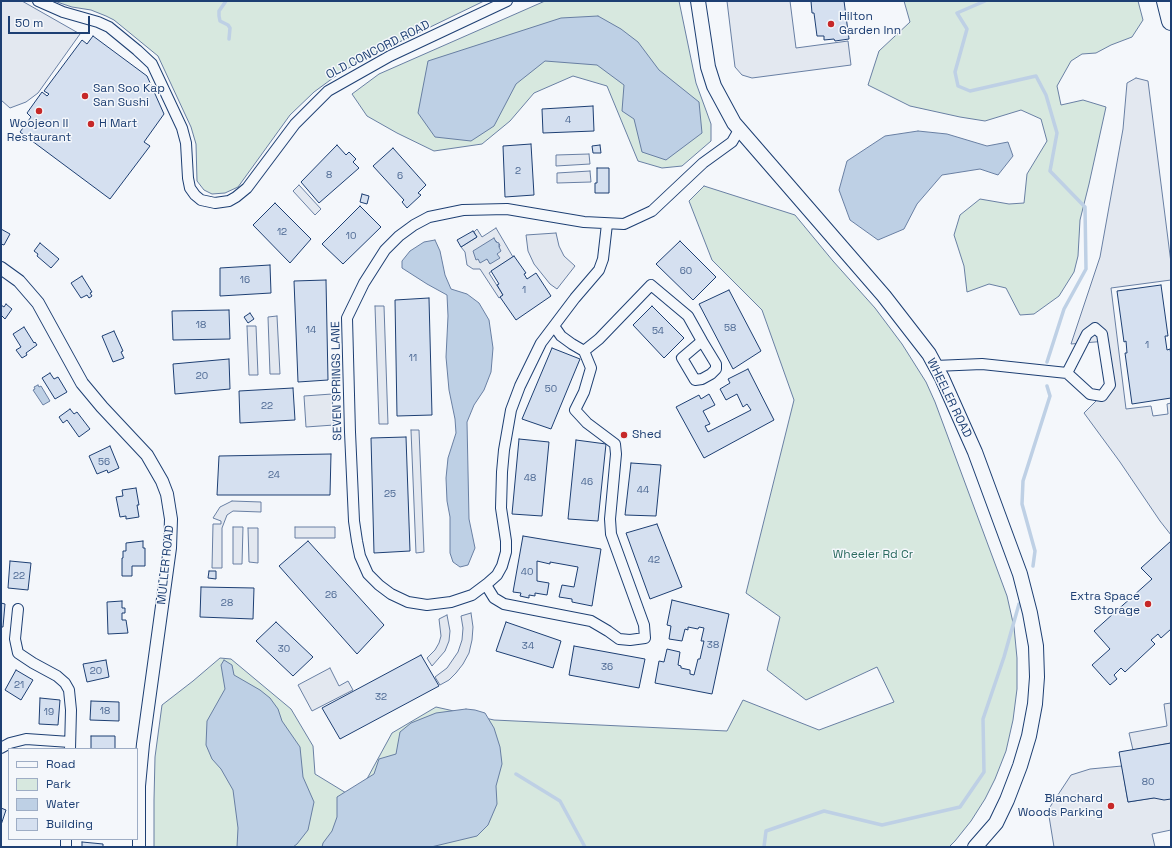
<!DOCTYPE html>
<html>
<head>
<meta charset="utf-8">
<style>
  body { margin:0 }
  #map { position:relative; width:1172px; height:848px; overflow:hidden; background:#f4f7fb; font-family:"Space Grotesk",sans-serif }
  canvas { display:block }
  .frame { position:absolute; inset:0; border:2px solid #1d3f73; pointer-events:none }
  .legend { position:absolute; left:8px; top:748px; width:130px; height:92px; box-sizing:border-box; background:#f4f7fb; border:1px solid #9eadc5; margin:0; padding:5px 7px; list-style:none; font-size:12px; color:#1d3f73 }
  .legend li { display:flex; align-items:center; gap:8px; height:20px }
  .legend b { width:20px; border:1px solid #9eadc5 }
  .scale { position:absolute; left:8px; top:16px; width:82px; height:18px; box-sizing:border-box; border:2px solid #1d3f73; border-top:0; padding-left:5px; font-size:12px; line-height:14px; white-space:nowrap; color:#1d3f73; -webkit-text-stroke:3px #f4f7fb; paint-order:stroke }
</style>
</head>
<body>
<div id="map">
<canvas width="1172" height="848"></canvas>
<div class="frame"></div>
<ul class="legend">
<li><b style="height:5px;background:#f4f7fb"></b>Road</li>
<li><b style="height:11px;background:#d7e8df"></b>Park</li>
<li><b style="height:11px;background:#bed0e5"></b>Water</li>
<li><b style="height:11px;background:#d5e0f0"></b>Building</li>
</ul>
<div class="scale">50 m</div>
</div>
<script>
const g = document.querySelector('canvas').getContext('2d');
g.lineJoin = 'round';
function fill(path, color) {
  g.fillStyle = color;
  g.fill(path, 'evenodd');
}
function poly(rows) {
  const path = new Path2D();
  for (const r of rows) {
    path.moveTo(r[0], r[1]);
    for (let i = 2; i < r.length; i += 2) path.lineTo(r[i], r[i + 1]);
  }
  return path;
}
function stroke(path, color, width, dash) {
  g.strokeStyle = color;
  g.lineWidth = width;
  g.lineCap = dash ? 'butt' : 'round';
  g.setLineDash(dash || []);
  g.stroke(path);
}
function drawText(font, color, halo, rows, align = 'center') {
  g.font = font + ' "Space Grotesk",sans-serif';
  g.lineWidth = 3;
  g.setLineDash([]);
  g.textBaseline = 'middle';
  g.strokeStyle = halo;
  g.fillStyle = color;
  for (const [text, x, y, turn = 0] of rows) {
    g.save();
    g.translate(x, y);
    g.rotate((+turn || 0) * Math.PI / 180);
    g.textAlign = isNaN(turn) ? turn : align;
    if (halo) g.strokeText(text, 0, 0);
    g.fillText(text, 0, 0);
    g.restore();
  }
}
const green = poly([
  [54,1,484,1,360,61,333,78,314,92,290,115,238,187,225,193,212,194,204,190,197,181,196,144,191,127,158,56,114,20,106,16,91,10,72,7,54,1],
  [545,1,679,1,696,83,711,124,711,141,682,166,662,168,638,161,607,86,573,76,534,93,510,121,482,144,434,151,397,133,367,116,352,94,379,74,545,1],
  [904,1,1138,1,1143,20,1132,37,1111,45,1096,53,1082,54,1071,61,1057,86,1061,105,1083,100,1106,107,1089,184,1080,220,1078,256,1074,272,1059,296,1034,314,1020,315,1006,288,989,284,967,292,964,266,954,235,960,215,980,199,1009,204,1024,203,1027,174,1047,141,1041,119,1021,110,985,121,960,117,910,106,868,85,879,51,910,22,904,1],
  [704,186,795,215,833,261,875,308,902,344,926,382,935,402,1007,596,1014,627,1017,658,1017,689,1013,720,1006,751,995,779,985,799,971,821,955,841,949,847,154,847,154,800,155,757,162,705,193,681,220,658,231,659,291,709,313,746,315,774,356,799,392,733,436,707,494,720,727,731,743,700,819,730,894,702,877,667,806,700,767,670,780,617,746,593,794,400,762,310,712,260,689,201,704,186]
]);
fill(green, '#d7e8df');
stroke(green, '#687fa3', 1);
const parking = poly([
  [1,1,22,1,80,34,38,93,26,102,10,108,1,100,1,1],
  [727,1,790,1,796,48,848,41,851,65,752,78,742,75,735,67,727,1],
  [1136,78,1148,81,1171,263,1171,280,1111,288,1126,409,1151,406,1153,416,1168,414,1167,404,1171,403,1171,535,1160,521,1120,462,1084,413,1112,385,1107,341,1071,344,1100,257,1123,129,1127,83,1136,78],
  [589,154,590,164,556,166,556,155,589,154],
  [590,171,591,182,557,183,557,173,590,171],
  [299,185,321,209,315,215,293,191,299,185],
  [496,228,513,257,489,273,503,295,499,298,480,269,473,269,467,265,465,252,461,247,477,237,474,232,477,229,482,237,496,228],
  [494,239,500,245,497,254,490,264,487,259,478,259,475,255,494,239],
  [556,233,559,246,564,256,575,266,557,289,550,284,534,264,528,251,526,235,556,233],
  [375,306,384,306,388,424,379,424,375,306],
  [277,316,280,374,270,374,268,317,277,316],
  [247,326,256,326,258,375,249,375,247,326],
  [332,394,334,425,306,427,304,396,332,394],
  [411,430,419,430,424,552,416,553,411,430],
  [232,501,261,502,261,512,233,511,227,515,222,528,222,568,212,568,213,524,221,524,221,521,213,518,220,507,232,501],
  [233,527,243,527,242,564,233,564,233,527],
  [295,527,335,527,335,538,295,538,295,527],
  [248,528,258,528,258,563,249,562,248,528],
  [471,613,473,627,472,640,469,653,463,664,456,673,449,680,440,685,435,677,447,668,458,652,462,640,463,628,461,616,471,613],
  [447,615,450,631,449,641,445,651,432,666,427,658,435,650,439,643,441,636,439,619,447,615],
  [330,668,339,686,348,681,353,690,312,711,298,685,330,668],
  [1171,703,1171,743,1133,750,1129,733,1167,726,1164,704,1171,703],
  [1122,766,1128,802,1171,795,1171,830,1152,834,1155,847,1054,847,1048,810,1071,775,1090,769,1122,766]
]);
fill(parking, '#e3e8f0');
stroke(parking, '#687fa3', 1);
const water = poly([
  [598,16,621,29,638,42,659,70,699,102,702,133,666,160,642,152,634,119,622,111,624,85,597,65,545,61,516,84,494,126,471,141,435,137,418,113,428,61,561,18,598,16],
  [918,131,947,134,987,146,1008,142,1013,156,998,175,980,169,942,175,917,204,904,229,878,240,850,220,839,190,847,161,885,136,918,131],
  [494,238,496,242,499,243,499,247,501,251,497,254,500,258,490,264,487,259,480,263,478,259,476,260,473,251,494,238],
  [435,240,440,251,445,275,451,289,467,294,479,303,489,320,493,348,491,372,484,390,474,405,467,422,469,519,475,548,468,565,460,567,453,562,450,553,450,517,447,501,446,478,448,458,456,433,455,419,449,390,446,357,448,316,447,295,427,284,402,268,402,261,410,251,424,242,435,240],
  [38,385,39,387,41,386,50,401,43,405,33,390,35,389,34,387,38,385],
  [224,660,232,665,234,675,260,690,270,698,278,709,282,721,300,747,303,777,314,802,308,830,297,844,293,847,237,847,238,828,233,790,221,769,212,759,206,745,207,721,225,689,221,665,224,660],
  [466,709,475,710,485,713,494,728,500,747,502,764,496,786,497,804,488,825,477,836,431,847,322,847,323,843,332,831,337,817,337,797,374,774,379,759,396,754,400,732,411,723,436,713,466,709]
]);
fill(water, '#bed0e5');
stroke(water, '#687fa3', 1);
stroke(poly([
  [226,1,219,11,219,16,220,21,228,25,230,28,229,39],
  [985,1,957,13,967,29,955,72,958,86,970,91,1036,76,1046,95,1057,133,1050,171,1085,207,1086,269,1064,309,1047,362],
  [1033,566,1035,551,1022,504,1023,481,1050,396,1047,386],
  [516,774,560,801,585,847],
  [764,847,766,831,824,811,882,825,960,807,984,772,983,719,1004,657,1019,604]
]), '#bed0e5', 3.5);
const building = poly([
  [811,1,844,1,849,39,835,41,834,39,824,40,824,36,817,36,814,13,812,13,811,1],
  [93,36,147,76,164,114,144,142,150,146,110,199,20,132,31,117,27,113,42,92,47,96,49,94,44,91,82,40,87,44,93,36],
  [593,106,594,131,543,133,542,109,593,106],
  [531,144,534,195,505,197,503,146,531,144],
  [337,145,346,155,349,152,356,159,353,162,359,168,319,203,301,182,337,145],
  [600,145,601,153,593,153,592,146,600,145],
  [393,148,426,185,418,193,421,195,407,208,402,202,404,200,373,166,393,148],
  [597,168,609,168,609,193,595,193,595,183,597,183,597,168],
  [362,194,369,196,367,204,360,202,362,194],
  [275,203,311,239,290,263,253,225,275,203],
  [360,206,381,227,343,264,322,244,360,206],
  [1,229,10,234,4,245,1,244,1,229],
  [473,231,477,237,461,247,457,240,473,231],
  [680,241,716,277,693,300,656,264,680,241],
  [40,243,59,259,51,268,37,256,38,254,34,251,40,243],
  [514,256,526,273,524,274,527,279,536,273,551,296,516,320,500,297,503,295,497,285,499,284,491,271,514,256],
  [270,265,271,293,220,296,220,268,270,265],
  [82,276,92,292,90,293,92,296,89,298,87,295,81,298,71,283,82,276],
  [326,280,328,380,298,382,294,281,326,280],
  [1161,285,1168,336,1165,336,1167,350,1170,349,1171,355,1171,398,1132,404,1125,353,1127,353,1126,341,1124,342,1117,291,1161,285],
  [729,290,761,351,733,369,699,304,729,290],
  [429,298,432,415,397,416,395,300,429,298],
  [6,304,12,309,5,319,1,315,1,305,4,307,6,304],
  [652,306,684,338,664,358,633,325,652,306],
  [229,310,230,339,173,340,172,311,229,310],
  [250,313,254,319,248,323,244,317,250,313],
  [24,327,34,343,35,342,37,345,26,353,27,355,22,358,16,350,21,347,13,334,24,327],
  [114,331,123,351,121,352,124,358,113,362,102,336,114,331],
  [552,348,580,359,551,429,522,419,552,348],
  [229,359,230,389,175,394,173,364,229,359],
  [748,369,774,420,704,458,676,407,699,395,701,399,709,394,715,405,703,411,710,424,705,426,708,432,751,410,747,404,743,407,737,394,726,400,720,389,730,383,728,379,748,369],
  [50,373,54,379,58,377,67,392,55,399,42,378,50,373],
  [293,388,295,420,240,423,239,391,293,388],
  [70,409,74,414,77,412,90,429,79,437,67,420,63,423,59,417,70,409],
  [406,437,410,551,374,553,371,438,406,437],
  [519,439,549,442,542,516,512,514,519,439],
  [576,440,606,444,598,521,568,519,576,440],
  [110,446,119,468,108,473,107,470,97,474,89,456,110,446],
  [331,454,330,495,217,495,219,456,331,454],
  [631,463,661,465,656,516,625,515,631,463],
  [136,488,139,505,137,505,139,517,126,519,126,516,120,517,116,497,123,496,122,490,136,488],
  [657,524,682,587,650,599,626,533,657,524],
  [523,536,601,549,592,606,572,602,572,599,559,597,562,585,574,587,578,567,550,562,550,564,537,561,537,581,549,583,547,595,535,593,535,596,529,595,529,598,520,596,521,593,513,592,523,536],
  [143,541,143,548,145,548,145,566,132,566,132,576,122,576,122,558,123,558,123,551,126,551,126,543,143,541],
  [308,541,384,625,357,654,279,566,308,541],
  [1171,541,1171,629,1161,638,1158,634,1151,640,1155,644,1125,672,1121,668,1114,675,1117,679,1110,685,1092,665,1110,649,1094,631,1152,579,1141,568,1171,541],
  [10,561,31,563,28,590,8,588,10,561],
  [209,571,216,571,216,579,208,578,209,571],
  [201,587,254,588,253,619,200,617,201,587],
  [672,600,729,614,712,694,655,683,659,661,664,662,667,649,680,652,678,665,681,666,681,668,690,670,690,674,694,675,698,659,700,659,704,641,701,641,704,628,699,627,698,629,688,627,688,630,685,629,682,641,669,639,671,626,667,625,672,600],
  [122,601,122,608,125,608,125,613,122,613,122,620,126,620,128,633,108,634,107,602,122,601],
  [1,603,5,604,3,627,1,627,1,603],
  [276,622,313,657,293,676,256,641,276,622],
  [506,622,561,641,553,668,496,651,506,622],
  [574,646,645,659,639,688,569,675,574,646],
  [421,655,439,686,340,739,322,708,421,655],
  [106,660,109,677,87,682,83,664,106,660],
  [16,670,33,680,21,700,5,690,16,670],
  [40,698,60,700,58,725,39,724,40,698],
  [91,701,119,702,119,721,90,720,91,701],
  [91,736,115,736,115,749,91,749,91,736],
  [1171,743,1171,799,1164,800,1154,798,1128,802,1119,752,1171,743],
  [1,808,6,810,1,825,1,808],
  [82,842,103,844,103,847,82,847,82,842]
]);
fill(building, '#d5e0f0');
stroke(building, '#1d3f73', 1);
const minor = poly([
  [38,1,63,12,98,22,109,27,137,50,152,64,182,128,186,143,188,178,190,188,195,195,201,200,215,203,229,201,236,197,247,188,295,124,328,91,390,56,507,1],
  [607,224,603,259,599,270,575,298,541,343,520,386,511,410,504,450,502,472,501,508,506,541,506,552,502,566,497,575,488,583,472,595,451,602,427,605,408,602,391,594,379,585,368,574,360,556,357,541,354,521,350,432,347,318,364,283,385,250,399,236,414,225,429,217,463,210,507,209,584,222,624,224,652,211,703,163,732,142,739,130],
  [554,326,561,336,572,344,584,351,599,339,651,285,688,316,702,341,716,364,716,369,711,374,702,379,695,380,682,358,702,341],
  [1095,328,1102,334,1110,385,1102,396,1090,394,1067,373,1087,334,1095,328],
  [935,366,982,364,1067,373],
  [486,585,494,598,504,604,591,621,608,631,619,639,630,640,645,638,644,625,611,534,610,519,616,454,615,444,587,423,575,410,584,392,591,368,584,351],
  [18,609,15,639,18,653,33,663,57,676,65,683,69,690,71,710,70,749],
  [1,748,10,743,26,739,70,742],
  [66,847,66,839]
]);
const tertiary = poly([
  [1,268,19,281,38,303,82,383,102,407,147,455,162,481,167,494,171,519,170,548,143,744,139,786,139,847]
]);
const secondary = poly([
  [698,1,708,67,714,86,734,123,884,296,929,354,942,378,975,452,1020,574,1030,613,1036,646,1037,677,1035,704,1029,736,1020,766,1007,800,996,823,975,847]
]);
const motorway = poly([
  [1166,1,1171,21]
]);
stroke(minor, '#1d3f73', 12);
stroke(tertiary, '#1d3f73', 14);
stroke(secondary, '#1d3f73', 16);
stroke(motorway, '#1d3f73', 20);
stroke(minor, '#f4f7fb', 10);
stroke(tertiary, '#f4f7fb', 12);
stroke(secondary, '#f4f7fb', 14);
stroke(motorway, '#f4f7fb', 18);
for (const [x, y, r, color] of [
  [831,24,4,"#c62828"],
  [85,96,4,"#c62828"],
  [39,111,4,"#c62828"],
  [91,124,4,"#c62828"],
  [624,435,4,"#c62828"],
  [1148,604,4,"#c62828"],
  [1111,806,4,"#c62828"]
]) {
  const dot = new Path2D();
  dot.arc(x, y, r, 0, 2 * Math.PI);
  g.fillStyle = color;
  g.fill(dot);
  stroke(dot, '#f4f7fb', 1.5);
}
drawText('10px', '#4b6792', null, [
  ["4",568,120],
  ["2",518,171],
  ["8",329,175],
  ["6",400,176],
  ["12",282,232],
  ["10",351,236],
  ["60",686,271],
  ["16",245,280],
  ["1",524,290],
  ["18",201,325],
  ["58",730,328],
  ["14",311,330],
  ["54",658,331],
  ["1",1147,345],
  ["11",413,358],
  ["20",202,376],
  ["50",551,389],
  ["22",267,406],
  ["56",104,462],
  ["24",274,475],
  ["48",530,478],
  ["46",587,482],
  ["44",643,490],
  ["25",390,494],
  ["42",654,560],
  ["40",527,572],
  ["22",19,576],
  ["26",331,595],
  ["28",227,603],
  ["38",713,645],
  ["34",528,646],
  ["30",284,649],
  ["36",607,667],
  ["20",96,671],
  ["21",19,685],
  ["32",381,697],
  ["18",105,711],
  ["19",49,712],
  ["80",1148,782]
]);
drawText('12px', '#1d3f73', '#f4f7fb', [
  ["Hilton",839,17],
  ["Garden Inn",839,31],
  ["San Soo Kap",93,89],
  ["San Sushi",93,103],
  ["Woojeon II",39,124,"center"],
  ["Restaurant",39,138,"center"],
  ["H Mart",99,124],
  ["Shed",632,435],
  ["Extra Space",1140,597,"right"],
  ["Storage",1140,611,"right"],
  ["Blanchard",1103,799,"right"],
  ["Woods Parking",1103,813,"right"]
], 'left');
drawText('12px', '#1d3f73', '#f4f7fb', [
  ["OLD CONCORD ROAD",378,50,-27],
  ["SEVEN SPRINGS LANE",337,381,-91],
  ["WHEELER ROAD",949,398,64],
  ["MULLER ROAD",166,565,-84]
]);
drawText('12px', '#2c6c60', '#f4f7fb', [
  ["Wheeler Rd Cr",873,555]
]);
</script>
</body>
</html>
